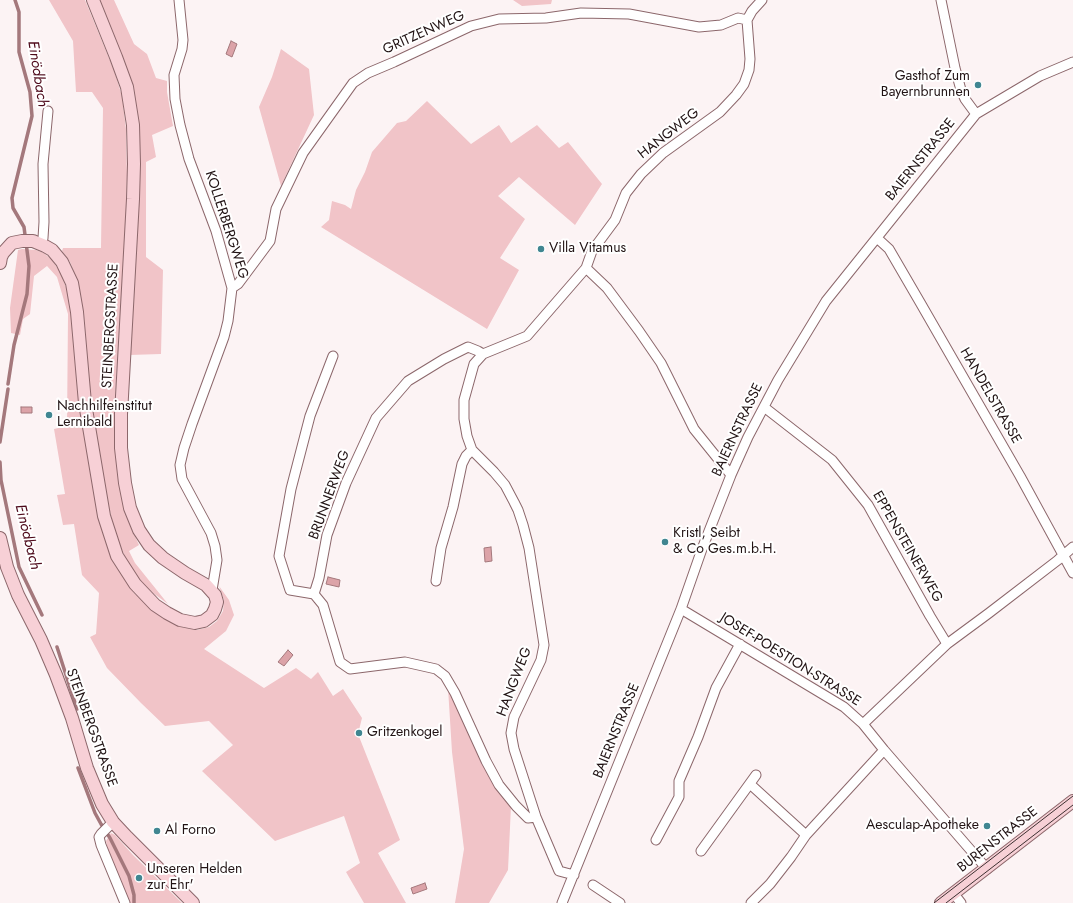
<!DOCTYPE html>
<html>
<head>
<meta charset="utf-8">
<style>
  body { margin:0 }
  canvas { display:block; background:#fcf3f4 }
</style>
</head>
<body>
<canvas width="1073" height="903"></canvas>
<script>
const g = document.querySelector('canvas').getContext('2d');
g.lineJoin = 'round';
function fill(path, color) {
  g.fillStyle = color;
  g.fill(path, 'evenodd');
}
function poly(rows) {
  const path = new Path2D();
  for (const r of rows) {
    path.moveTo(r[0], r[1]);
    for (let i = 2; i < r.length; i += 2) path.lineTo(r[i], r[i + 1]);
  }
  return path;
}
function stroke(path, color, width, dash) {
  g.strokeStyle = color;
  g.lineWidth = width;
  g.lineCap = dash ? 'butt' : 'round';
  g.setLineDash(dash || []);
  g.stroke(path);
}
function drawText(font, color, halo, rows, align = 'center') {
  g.font = font + ' Jost,sans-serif';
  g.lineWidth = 4;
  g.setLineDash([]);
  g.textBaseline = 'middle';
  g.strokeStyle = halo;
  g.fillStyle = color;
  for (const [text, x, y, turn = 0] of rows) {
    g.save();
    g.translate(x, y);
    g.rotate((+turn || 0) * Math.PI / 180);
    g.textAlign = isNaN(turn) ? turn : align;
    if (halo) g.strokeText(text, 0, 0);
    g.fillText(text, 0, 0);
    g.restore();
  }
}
fill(poly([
  [49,0,85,0,114,70,122,96,126,129,127,175,126,217,114,418,116,457,123,498,130,525,139,545,129,551,135,563,168,604,153,593,137,577,126,559,116,536,105,491,98,452,90,390,84,318,77,280,70,262,62,251,63,248,101,248,103,108,92,92,76,92,73,41],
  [98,0,114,0,134,44,147,54,156,78,167,81,167,92,173,126,152,135,156,157,146,162,146,257,163,270,161,354,129,355,137,116],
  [513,0,552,0,551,4,522,6],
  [281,49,309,69,314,115,281,186,259,107,272,77],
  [427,101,471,144,499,125,511,143,537,125,559,148,568,142,602,184,575,225,519,177,498,196,525,219,500,258,519,270,487,329,321,227,329,220,332,201,345,205,351,209,356,190,365,172,372,152,397,123,406,121],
  [22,249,36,250,44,253,52,260,61,273,68,293,73,318,77,369,91,477,103,529,116,566,134,593,160,616,182,627,197,630,209,627,217,621,223,611,224,600,219,586,229,600,234,615,226,631,204,649,264,688,296,668,311,679,318,672,333,696,343,689,362,718,358,734,400,840,378,853,406,903,364,903,346,872,360,863,344,816,275,841,202,771,233,745,209,721,165,726,141,703,107,668,90,637,96,634,99,593,82,575,74,524,63,525,57,495,65,494,54,429,67,426,68,314,57,277,47,266,34,276,30,314,23,319,20,335,11,333,10,308,18,250],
  [448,688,511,806,508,870,489,903,455,903,464,849,452,752],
  [111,833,115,835,133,855,182,903,129,903,110,859,106,841]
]), '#f1c4c8');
const water = poly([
  [231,41,237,44,232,57,226,54,231,41],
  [21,407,32,407,32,413,21,413,21,407],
  [491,547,492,561,485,562,484,548,491,547],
  [328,577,340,580,339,587,326,584,328,577],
  [288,650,293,655,284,666,278,662,288,650],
  [425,883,427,889,413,894,411,888,425,883]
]);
fill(water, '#dca3a8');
stroke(water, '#a4787c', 1);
stroke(poly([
  [8,384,14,345,27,294,29,266,24,227,13,208,12,198,32,116,30,92,19,52,19,12,15,0],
  [0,442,8,389],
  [0,462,1,480,18,562,19,567,42,615],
  [57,647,77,709],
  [78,768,95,813,101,824,110,838,129,876,134,895,134,903]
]), '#a4787c', 3.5);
const street = poly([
  [179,0,183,40,182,49,174,75,175,99,180,125,189,159,216,231,232,288,228,321,224,337,192,424,184,448,180,465,182,479,211,533,215,546,217,560,212,590],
  [941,0,955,68,961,90,965,99,976,114],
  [877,238,889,249,921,304,1020,476,1073,573],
  [41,245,43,238,44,222,43,164,48,111],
  [586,268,607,288,639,331,661,363,694,429,731,475],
  [232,288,238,284,270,241,276,209,303,153,353,83,368,73,394,62,471,26,499,19,546,18,581,13,629,14,699,27,721,25,738,18,747,20],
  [764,407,832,460,868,505,930,616,947,644],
  [436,581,441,548,453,507,462,464,466,456,472,450],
  [314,594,323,605,340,662,350,669,405,662,436,669,445,676,455,693,486,761,499,785,516,806,528,818,536,817],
  [314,594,319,578,327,535,346,483,376,418,408,381,444,359,468,347,478,351,483,354],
  [314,594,290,590,279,556,291,489,310,416,333,356],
  [681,609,844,707,863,724,884,750,987,869],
  [863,724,947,644,989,613,1058,560,1073,547],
  [750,784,806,835],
  [113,822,101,834,99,837,101,845,125,903],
  [656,840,679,797,679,781,698,737,716,688,740,644],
  [701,851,756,775],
  [574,875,559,871,536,817,514,749,511,733,514,717,541,660,544,645,529,548,523,525,518,510,514,502,505,485,494,472,472,450,467,436,464,419,464,400,474,364,483,354,527,336,586,268,592,251,615,220,626,193,641,174,663,153,720,112,736,95,744,84,749,70,750,59,747,20,752,11,762,0],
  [593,885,620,903],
  [954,894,961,903],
  [562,903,681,609,702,549,731,475,748,437,778,380,826,301,976,114,1040,76,1073,62],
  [751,903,770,884,791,857,806,835,884,750]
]);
const secondary = poly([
  [0,263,1,257,3,253,12,243,22,241,33,241,45,246,52,250,62,262,72,283,77,312,85,403,104,516,117,556,135,584,155,605,167,613,180,620,195,623,204,621,212,615,215,609,217,602,215,595,206,585,185,573,163,558,149,545,139,530,130,508,125,483,121,448,121,414,133,199,134,164,133,125,127,87,116,57,93,0],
  [0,538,7,567,18,595,41,640,56,675,72,718,87,768,102,804,113,822,127,837,193,903],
  [941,903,1073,801]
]);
stroke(street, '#8c676b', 11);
stroke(secondary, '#8c676b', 14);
stroke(street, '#fff', 9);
stroke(secondary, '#f7d0d6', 12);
stroke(poly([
  [934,903,1073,796],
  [946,903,1073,805]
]), '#3d3031', 1);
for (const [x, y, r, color] of [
  [978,85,4,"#408691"],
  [541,249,4,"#408691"],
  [49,415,4,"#408691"],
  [665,542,4,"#408691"],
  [359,733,4,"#408691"],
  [987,826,4,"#408691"],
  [157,831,4,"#408691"],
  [139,878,4,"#408691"]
]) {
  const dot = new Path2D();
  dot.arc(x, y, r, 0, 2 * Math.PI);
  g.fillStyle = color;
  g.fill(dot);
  stroke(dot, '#fff', 1.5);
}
drawText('14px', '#211314', '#fff', [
  ["GRITZENWEG",424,33,-24],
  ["HANGWEG",669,134,-38],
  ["BAIERNSTRASSE",921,160,-51],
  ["KOLLERBERGWEG",226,225,72],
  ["STEINBERGSTRASSE",111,326,-87],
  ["HANDELSTRASSE",990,396,60],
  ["BAIERNSTRASSE",738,430,-65],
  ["BRUNNERWEG",330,495,-70],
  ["EPPENSTEINERWEG",907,547,60],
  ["JOSEF-POESTION-STRASSE",790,660,32],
  ["HANGWEG",515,682,-69],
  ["STEINBERGSTRASSE",91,728,70],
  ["BAIERNSTRASSE",617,731,-68],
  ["BURENSTRASSE",998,840,-38]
]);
drawText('14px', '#211314', '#fff', [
  ["Gasthof Zum",970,77,"right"],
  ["Bayernbrunnen",970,93,"right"],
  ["Villa Vitamus",549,249],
  ["Nachhilfeinstitut",57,407],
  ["Lernibald",57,423],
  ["Kristl, Seibt",673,534],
  ["& Co Ges.m.b.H.",673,550],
  ["Gritzenkogel",367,733],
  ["Aesculap-Apotheke",979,826,"right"],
  ["Al Forno",165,831],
  ["Unseren Helden",147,870],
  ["zur Ehr'",147,886]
], 'left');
drawText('italic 15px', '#4e0a1b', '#fff', [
  ["Einödbach",37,74,81],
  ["Einödbach",27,537,76]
]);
</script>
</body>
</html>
